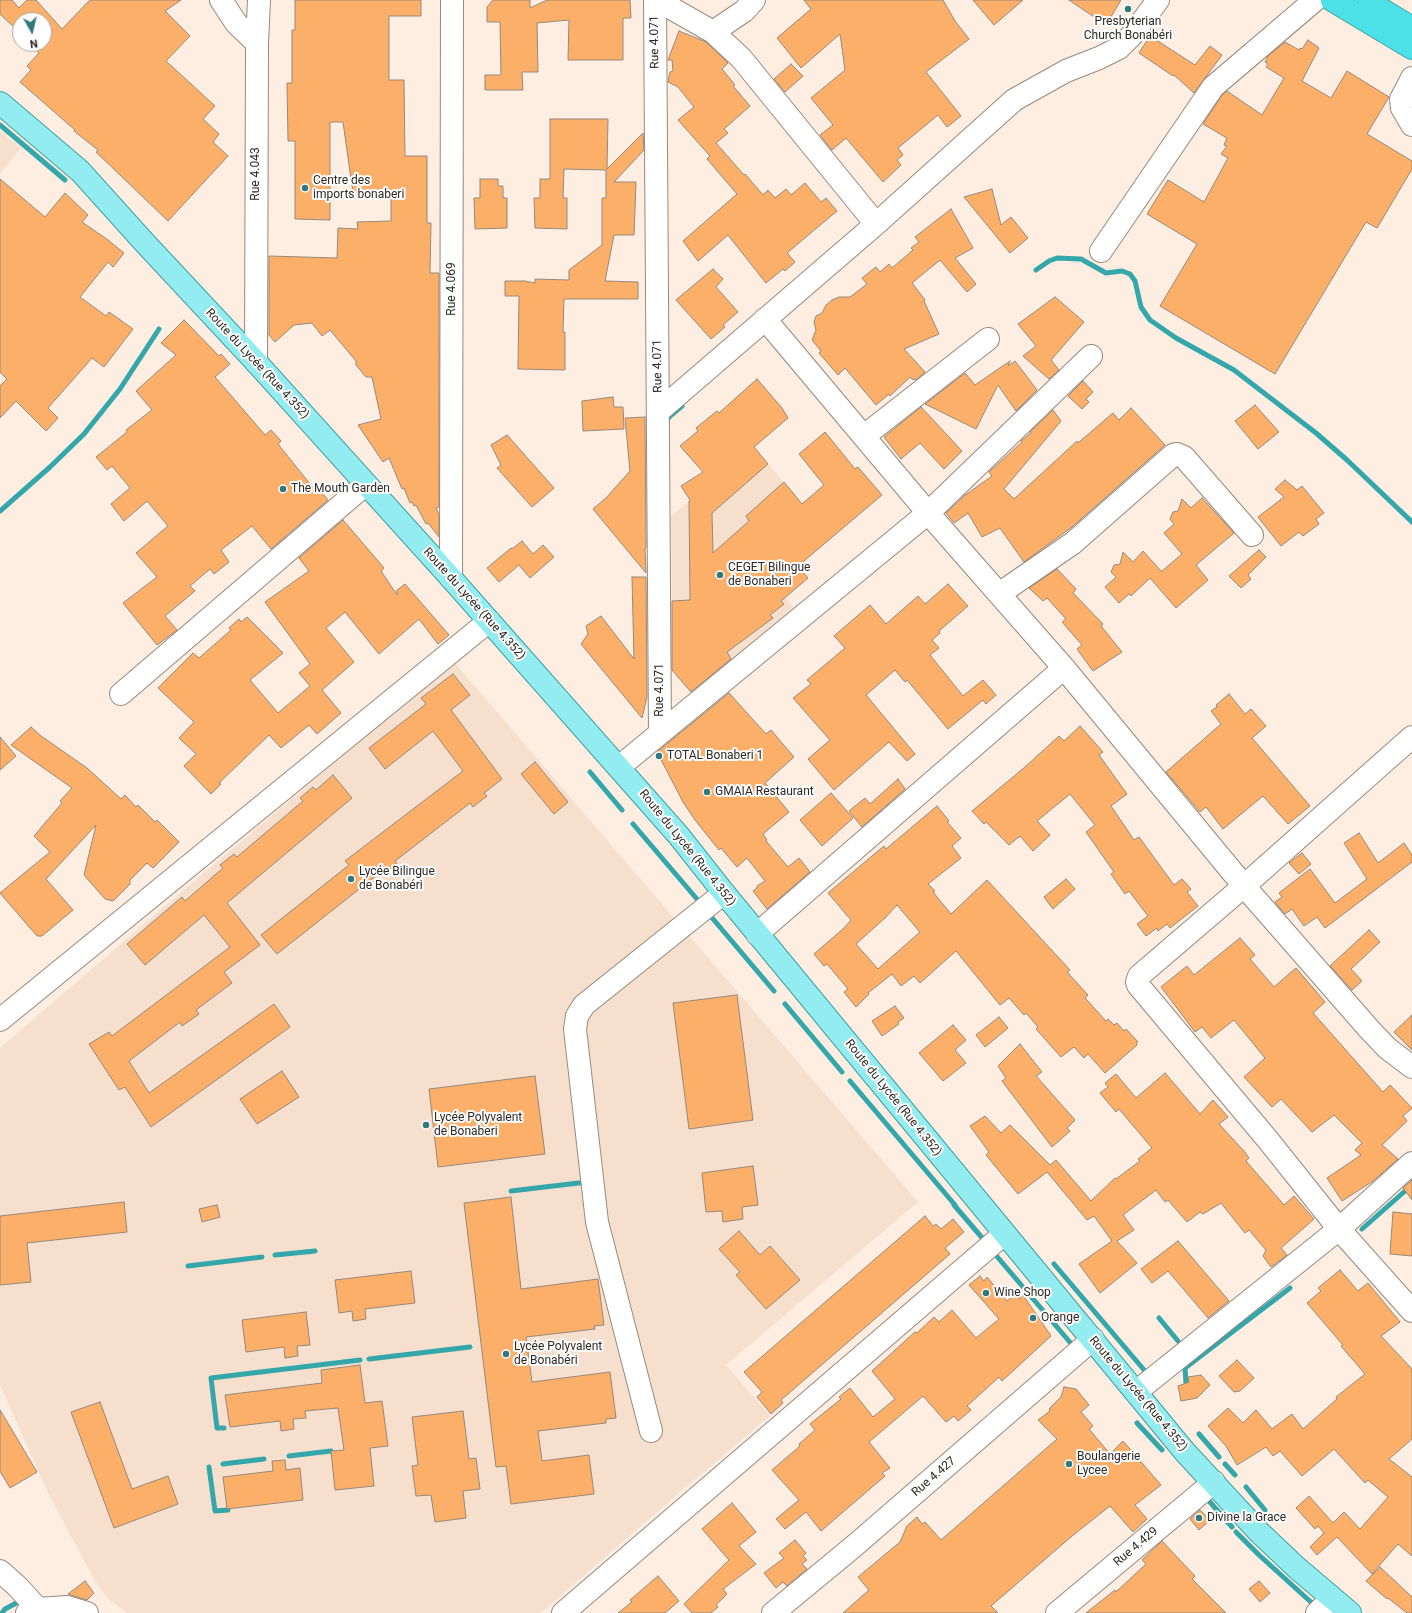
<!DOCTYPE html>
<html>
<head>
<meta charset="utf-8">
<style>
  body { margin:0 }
  #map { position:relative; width:1412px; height:1613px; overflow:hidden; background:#fdeee1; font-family:Roboto,sans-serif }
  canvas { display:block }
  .north { position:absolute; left:12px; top:12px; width:40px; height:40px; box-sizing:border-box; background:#fefefe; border:1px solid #aaa8a6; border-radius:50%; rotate:172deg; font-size:11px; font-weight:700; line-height:16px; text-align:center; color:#2d2823 }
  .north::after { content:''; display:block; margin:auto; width:14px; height:18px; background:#30797c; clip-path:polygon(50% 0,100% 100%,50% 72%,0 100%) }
</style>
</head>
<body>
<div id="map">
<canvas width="1412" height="1613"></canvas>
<div class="north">N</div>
</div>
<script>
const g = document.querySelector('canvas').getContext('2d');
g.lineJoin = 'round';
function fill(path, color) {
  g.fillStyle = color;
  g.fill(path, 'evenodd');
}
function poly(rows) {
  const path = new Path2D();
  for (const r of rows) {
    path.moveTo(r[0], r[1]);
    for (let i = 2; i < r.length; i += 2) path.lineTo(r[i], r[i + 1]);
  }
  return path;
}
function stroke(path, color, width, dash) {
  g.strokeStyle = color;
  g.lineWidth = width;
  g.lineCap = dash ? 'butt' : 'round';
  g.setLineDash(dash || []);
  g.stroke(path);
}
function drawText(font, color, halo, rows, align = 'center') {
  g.font = font + ' Roboto,sans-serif';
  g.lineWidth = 4;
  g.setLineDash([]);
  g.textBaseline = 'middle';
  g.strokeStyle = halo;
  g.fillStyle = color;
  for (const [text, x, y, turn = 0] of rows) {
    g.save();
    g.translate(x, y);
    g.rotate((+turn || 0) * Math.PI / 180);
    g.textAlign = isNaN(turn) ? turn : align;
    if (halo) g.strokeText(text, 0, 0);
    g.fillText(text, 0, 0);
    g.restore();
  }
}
fill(poly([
  [0,131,21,148,0,174],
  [754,447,802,504,749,549,795,610,691,692,673,671,671,516],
  [454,662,918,1202,726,1365,770,1416,672,1499,541,1613,127,1613,107,1598,95,1581,49,1495,0,1385,0,1048,193,882]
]), '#f6e0cd');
stroke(poly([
  [0,125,65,180],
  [1081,259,1106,273,1122,271,1130,274,1135,281,1141,307,1150,320,1176,338,1234,370,1316,433,1347,460,1412,522],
  [1036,270,1049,261,1057,258,1080,259],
  [666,423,669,417,682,406],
  [0,511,50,467,84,434,120,389,159,329],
  [590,772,622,810],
  [633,824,702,905],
  [708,913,774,991],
  [785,1004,842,1072],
  [850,1081,955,1205],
  [511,1191,587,1182],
  [954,1205,984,1240],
  [1362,1229,1405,1191],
  [994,1253,1074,1347],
  [275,1255,315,1251],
  [1054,1264,1145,1371],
  [188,1266,262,1257],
  [1159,1318,1178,1341],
  [369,1359,470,1347],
  [1186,1383,1185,1368,1290,1288],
  [1137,1423,1162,1450],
  [224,1428,217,1428,211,1378,360,1360],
  [1199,1434,1219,1457],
  [289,1456,331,1451],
  [223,1464,264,1459],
  [1225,1464,1235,1475],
  [209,1467,215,1511,228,1510],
  [1246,1487,1265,1510],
  [1209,1501,1232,1527],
  [1236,1532,1259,1555,1313,1604],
  [2,1613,5,1609,22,1600]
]), '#33a7aa', 5);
const building = poly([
  [0,0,12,0,19,8,27,0,36,0,62,29,90,0,181,0,165,11,190,36,166,61,215,106,203,119,219,134,213,142,228,156,168,221,96,152,98,150,74,131,75,130,20,82,31,70,27,66,39,53,30,44,44,44,44,20,20,20,20,33,0,14,0,0],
  [295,0,421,0,421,16,389,16,389,80,404,80,405,156,427,156,427,223,431,223,430,273,439,273,439,507,436,508,439,514,439,537,428,523,426,524,416,505,414,506,412,502,410,503,404,488,402,489,389,458,383,462,358,425,381,419,372,377,366,377,356,365,356,361,330,330,322,336,312,323,294,325,275,342,269,335,269,256,337,258,338,228,358,229,357,222,391,221,391,193,353,193,343,122,330,122,330,220,295,219,295,141,288,141,287,83,292,83,292,30,295,30,295,0],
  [493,0,530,0,530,8,547,0,630,0,631,18,623,18,623,60,568,60,569,20,537,23,538,72,522,72,523,90,485,90,485,75,501,75,500,22,487,22,487,7,493,0],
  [804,0,943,0,955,21,969,39,926,72,961,116,947,127,938,115,898,148,903,155,897,160,901,165,883,182,846,138,832,150,820,135,833,125,811,98,845,70,840,34,801,68,777,38,811,9,804,0],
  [973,0,1023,0,994,25,973,0],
  [1069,0,1121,0,1106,25,1069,0],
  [679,31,706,42,728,63,722,69,735,85,733,86,750,106,724,129,728,133,716,143,744,175,745,174,763,195,768,190,775,198,786,189,791,195,805,183,821,202,826,198,837,211,787,253,795,262,785,271,783,269,766,283,728,235,698,261,683,241,737,194,707,159,710,156,678,120,694,107,678,87,668,82,670,72,673,71,672,60,668,60,679,31],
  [1150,36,1195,65,1210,46,1222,55,1194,93,1174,75,1173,76,1139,53,1150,36],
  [1308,40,1319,48,1302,81,1331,98,1347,71,1389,97,1367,134,1412,161,1412,169,1377,228,1366,222,1275,374,1160,306,1197,244,1147,214,1168,180,1204,202,1228,158,1221,154,1227,146,1224,145,1227,138,1203,124,1222,95,1227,91,1262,115,1284,78,1266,67,1268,64,1265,62,1268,56,1285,42,1299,50,1300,48,1302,49,1308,40],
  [791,64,803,76,785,92,774,79,791,64],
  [550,119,608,119,607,169,643,133,644,150,614,182,636,182,634,235,614,235,605,281,638,282,638,299,564,299,563,332,565,332,565,370,518,369,519,296,505,296,505,281,525,281,535,283,535,279,569,280,569,270,602,245,602,198,606,198,606,170,564,169,563,198,567,198,567,229,535,228,534,198,540,198,540,179,550,179,550,119],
  [0,179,45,217,65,193,88,215,82,222,108,240,124,253,113,267,108,262,80,297,106,316,109,312,133,329,104,367,92,358,48,408,58,418,46,431,16,401,0,418,0,386,7,379,0,372,0,179],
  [480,179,498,179,498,186,503,186,503,198,507,198,507,228,475,229,474,198,480,198,480,179],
  [992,189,1001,225,1011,217,1028,238,1010,253,964,197,992,189],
  [951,209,973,248,955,258,976,284,967,292,940,260,912,283,925,300,924,301,939,334,904,349,925,372,916,380,914,379,913,380,910,377,890,396,889,394,876,405,845,368,838,375,819,353,821,351,812,340,816,330,814,322,816,316,822,313,826,305,832,300,839,297,850,297,867,284,862,278,876,267,880,272,889,264,892,268,913,250,911,248,919,242,915,237,951,209],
  [713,269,723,279,716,287,738,312,723,325,725,327,711,339,676,300,713,269],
  [1055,297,1084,322,1051,360,1059,370,1049,379,1023,356,1036,346,1018,324,1055,297],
  [184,320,219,356,221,354,230,364,215,377,265,435,271,430,281,441,278,444,318,494,321,492,328,500,271,549,252,526,221,550,229,562,214,574,210,569,190,586,195,591,165,616,177,630,157,645,123,603,157,577,136,553,168,526,147,501,124,521,111,504,130,488,112,466,107,470,96,457,127,432,126,430,152,410,136,391,176,355,161,343,184,320],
  [1010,361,1008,366,1015,361,1037,390,1016,411,998,385,976,429,925,404,965,373,975,385,1010,361],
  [757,379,782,408,788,418,754,447,768,464,712,513,713,553,749,521,746,516,784,482,802,504,824,485,799,454,825,432,855,469,858,467,882,495,798,566,808,578,781,601,784,604,770,615,773,618,727,652,731,659,691,692,672,670,672,601,690,600,689,501,690,500,681,486,703,472,680,446,698,431,696,428,717,411,719,413,757,379],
  [1083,381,1093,392,1086,399,1089,402,1082,409,1068,396,1083,381],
  [613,397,614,407,623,407,624,429,583,431,582,401,613,397],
  [1255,405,1279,432,1258,449,1235,421,1255,405],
  [921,407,962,451,944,469,920,443,901,459,884,437,921,407],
  [1131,408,1165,445,1072,527,1024,562,1000,528,982,537,968,513,954,523,946,513,964,496,992,476,989,472,1022,442,1021,441,1031,433,1030,432,1053,410,1061,421,1004,489,1014,499,1077,441,1078,443,1113,413,1119,420,1131,408],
  [645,417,646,548,645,549,646,573,593,509,606,498,630,471,625,418,645,417],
  [507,435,554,488,532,507,497,468,501,465,491,445,507,435],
  [1285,480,1297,490,1302,486,1324,513,1316,519,1319,524,1303,536,1299,532,1281,546,1258,517,1284,497,1275,489,1285,480],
  [1202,498,1234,533,1196,565,1208,580,1176,608,1150,578,1131,596,1129,594,1119,603,1105,587,1116,577,1111,572,1114,565,1120,564,1123,552,1133,562,1143,551,1161,571,1162,571,1182,554,1164,533,1174,524,1170,519,1173,512,1178,511,1182,499,1191,508,1202,498],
  [343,520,384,568,381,571,397,595,398,594,396,591,405,584,449,635,438,644,419,619,379,654,345,612,326,628,354,662,322,690,341,713,317,734,309,725,281,748,269,735,219,783,221,784,211,794,184,766,196,754,179,738,194,722,158,688,193,653,199,658,231,630,229,628,239,619,241,622,247,617,283,653,250,680,278,713,310,686,299,673,310,664,265,602,309,571,299,558,343,520],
  [522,541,533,554,543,545,554,557,530,578,519,565,499,582,487,568,511,548,512,549,522,541],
  [1259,550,1266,557,1248,575,1251,579,1241,588,1229,576,1259,550],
  [1057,569,1076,589,1073,593,1103,624,1101,626,1122,652,1093,671,1077,649,1082,645,1062,622,1066,619,1047,598,1043,601,1029,588,1057,569],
  [632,577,646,577,647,697,642,718,581,644,588,634,586,626,601,616,634,659,632,577],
  [948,584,968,606,939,631,940,633,932,640,939,648,930,655,963,696,983,680,996,695,986,704,983,700,948,729,907,680,905,682,895,670,866,695,915,754,907,761,889,742,834,790,808,759,830,740,793,698,811,684,807,680,845,648,834,636,870,605,886,624,918,596,925,604,948,584],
  [453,674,470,695,451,710,502,779,484,793,487,796,473,807,470,803,395,861,397,864,384,874,382,871,277,954,261,935,349,865,345,861,463,771,433,731,385,769,369,748,426,704,421,698,453,674],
  [729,693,766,734,771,730,794,757,765,783,789,812,763,834,767,840,766,841,788,867,799,858,810,872,767,909,753,891,757,888,757,886,765,881,747,858,737,867,721,848,719,850,695,820,683,802,657,752,729,693],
  [1229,694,1245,714,1251,709,1266,726,1252,738,1310,806,1288,824,1263,796,1223,829,1206,807,1200,812,1166,772,1221,724,1211,711,1217,707,1216,705,1229,694],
  [1080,726,1103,752,1099,755,1127,794,1111,806,1134,840,1139,837,1174,885,1182,879,1191,889,1187,892,1198,906,1170,928,1167,924,1158,931,1157,928,1146,936,1137,924,1148,916,1129,891,1125,894,1111,874,1114,872,1086,832,1095,825,1070,794,1037,821,1050,835,1033,851,1020,836,1009,845,986,822,984,824,972,811,1025,767,1059,736,1064,741,1080,726],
  [31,727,41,736,87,768,121,799,125,795,136,807,138,805,155,822,157,820,179,842,153,868,147,863,130,880,130,884,113,901,105,899,84,875,96,825,46,879,73,910,42,936,37,936,0,893,50,852,34,836,62,803,60,801,72,788,11,745,31,727],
  [0,737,16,756,0,770,0,737],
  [535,762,568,802,554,814,521,774,535,762],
  [333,775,352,798,227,903,260,945,224,972,232,983,196,1010,199,1014,182,1026,180,1022,129,1061,149,1093,274,1004,290,1027,151,1127,125,1087,119,1090,89,1044,109,1032,112,1036,230,947,204,915,145,965,127,944,182,897,185,901,223,868,220,865,234,854,237,857,303,801,300,798,313,787,316,790,333,775],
  [898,779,905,789,862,827,849,811,865,798,870,804,898,779],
  [831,793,853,818,822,846,800,820,831,793],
  [937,806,949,821,947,822,961,838,952,846,961,858,928,884,935,891,933,892,951,914,987,880,1070,970,1067,972,1088,995,1085,998,1106,1021,1108,1019,1114,1025,1117,1023,1124,1031,1126,1029,1138,1042,1136,1044,1137,1045,1105,1073,1088,1054,1084,1058,1074,1047,1061,1057,1036,1029,1038,1027,1026,1013,1024,1015,1009,998,1000,1005,956,951,920,983,914,976,901,986,892,974,868,993,869,994,856,1007,844,992,848,989,827,964,824,966,814,954,843,929,851,920,828,893,884,846,886,849,937,806],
  [897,905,920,932,878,969,856,944,885,918,897,905],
  [1359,833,1378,863,1404,843,1412,855,1412,862,1325,928,1317,917,1304,926,1292,909,1285,914,1275,902,1282,897,1279,893,1310,869,1335,903,1367,879,1344,843,1359,833],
  [1302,853,1311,864,1299,874,1289,863,1302,853],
  [1066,879,1075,889,1053,909,1044,897,1066,879],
  [1369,930,1380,942,1351,969,1362,981,1352,990,1330,966,1369,930],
  [1240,938,1255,955,1250,959,1274,987,1296,968,1325,1002,1313,1013,1383,1092,1390,1085,1412,1108,1403,1116,1407,1121,1382,1145,1398,1159,1373,1181,1342,1201,1327,1178,1361,1155,1355,1150,1362,1143,1334,1115,1312,1132,1281,1099,1272,1107,1244,1077,1265,1058,1234,1020,1211,1038,1202,1027,1195,1032,1161,987,1187,966,1194,975,1240,938],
  [737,995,753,1120,689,1129,673,1003,737,995],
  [895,1006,904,1018,898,1022,899,1024,882,1036,872,1021,895,1006],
  [1412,1015,1412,1050,1394,1032,1412,1015],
  [999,1017,1008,1028,985,1047,976,1035,999,1017],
  [953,1025,966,1040,955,1050,966,1063,943,1081,919,1053,953,1025],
  [1020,1044,1042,1072,1036,1076,1075,1120,1067,1128,1070,1131,1052,1147,1002,1081,1006,1078,998,1066,1020,1044],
  [282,1071,299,1097,257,1124,240,1099,282,1071],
  [1165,1073,1200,1114,1213,1100,1228,1117,1219,1124,1244,1151,1249,1158,1246,1161,1284,1205,1294,1196,1314,1219,1281,1248,1287,1255,1271,1267,1263,1256,1266,1250,1249,1230,1245,1233,1221,1203,1203,1214,1200,1212,1187,1222,1168,1200,1165,1202,1156,1190,1123,1215,1134,1230,1117,1241,1137,1263,1100,1293,1079,1264,1112,1241,1094,1216,1087,1220,1047,1172,1018,1194,986,1155,989,1152,970,1126,985,1116,1001,1133,1010,1125,1050,1165,1056,1160,1091,1201,1115,1178,1116,1179,1140,1161,1138,1159,1152,1148,1119,1109,1116,1112,1100,1093,1108,1087,1105,1083,1116,1074,1136,1098,1165,1073],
  [535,1076,545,1154,438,1167,429,1089,535,1076],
  [753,1166,758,1205,742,1207,743,1219,723,1222,722,1211,706,1212,702,1173,753,1166],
  [1412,1180,1412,1200,1403,1188,1412,1180],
  [511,1197,521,1289,598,1279,604,1325,594,1326,595,1329,526,1337,532,1382,610,1372,616,1418,606,1419,606,1423,538,1431,542,1461,589,1455,594,1494,511,1504,506,1466,496,1467,464,1203,511,1197],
  [124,1202,127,1232,27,1243,31,1282,0,1285,0,1216,124,1202],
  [217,1205,220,1217,202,1222,199,1209,217,1205],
  [1393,1212,1412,1214,1412,1256,1390,1254,1393,1212],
  [925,1216,933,1226,936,1224,941,1229,953,1219,964,1232,945,1248,950,1254,781,1400,783,1403,771,1414,757,1397,762,1392,744,1372,925,1216],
  [739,1231,760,1255,770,1246,800,1280,766,1309,736,1275,740,1272,719,1249,739,1231],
  [1178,1241,1229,1301,1208,1318,1168,1271,1152,1283,1141,1269,1178,1241],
  [1340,1270,1358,1291,1368,1283,1400,1322,1381,1336,1412,1369,1412,1439,1389,1459,1412,1477,1412,1556,1398,1544,1372,1574,1337,1537,1317,1555,1310,1547,1324,1533,1318,1526,1315,1529,1296,1508,1309,1496,1333,1523,1344,1512,1360,1529,1388,1497,1368,1480,1365,1483,1334,1449,1302,1476,1280,1451,1273,1456,1266,1447,1237,1465,1226,1446,1208,1426,1228,1408,1243,1423,1256,1410,1272,1429,1292,1414,1303,1429,1337,1399,1336,1397,1365,1374,1341,1346,1343,1345,1307,1303,1321,1291,1318,1288,1340,1270],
  [411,1271,415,1303,365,1309,366,1319,353,1321,352,1311,339,1313,335,1280,411,1271],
  [980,1276,984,1281,987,1277,1007,1301,1015,1295,1019,1299,1023,1295,1051,1336,1002,1381,999,1377,967,1406,971,1410,958,1421,954,1416,946,1422,923,1396,869,1442,890,1468,882,1473,885,1476,821,1531,806,1512,785,1529,776,1519,799,1500,772,1470,800,1446,799,1444,815,1430,810,1424,841,1399,839,1397,850,1388,873,1417,895,1399,872,1371,915,1332,917,1333,934,1317,939,1322,952,1310,976,1338,999,1319,969,1285,980,1276],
  [306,1312,310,1345,297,1346,298,1356,285,1358,284,1347,246,1352,242,1320,306,1312],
  [1237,1360,1254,1378,1240,1391,1234,1392,1219,1376,1237,1360],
  [360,1365,365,1403,382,1401,388,1446,370,1448,374,1486,335,1490,331,1451,344,1450,338,1408,305,1411,306,1418,293,1419,294,1429,281,1431,280,1421,230,1427,225,1395,322,1383,321,1370,360,1365],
  [1201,1375,1210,1385,1197,1398,1181,1401,1178,1386,1189,1382,1188,1377,1201,1375],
  [1064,1387,1076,1389,1089,1405,1081,1412,1093,1426,1089,1429,1110,1454,1123,1441,1161,1485,1135,1505,1147,1519,1133,1532,1110,1506,1072,1536,991,1606,998,1613,843,1613,869,1590,858,1577,900,1542,907,1526,917,1517,922,1524,925,1522,941,1540,1057,1439,1038,1420,1050,1411,1049,1409,1061,1397,1064,1387],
  [100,1402,132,1489,168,1476,178,1504,114,1528,71,1412,100,1402],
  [0,1410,37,1472,10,1488,0,1471,0,1410],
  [463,1411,469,1459,476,1458,480,1489,463,1491,466,1518,435,1522,431,1495,416,1496,412,1466,418,1465,412,1417,463,1411],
  [285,1460,286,1470,300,1468,303,1500,227,1509,223,1477,273,1471,272,1461,285,1460],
  [732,1503,756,1532,739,1546,756,1564,723,1589,727,1594,716,1605,718,1607,711,1613,692,1613,684,1604,729,1560,702,1529,732,1503],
  [1200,1510,1210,1520,1199,1530,1190,1519,1200,1510],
  [795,1540,806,1553,803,1556,807,1560,802,1564,807,1569,787,1586,783,1582,776,1588,764,1573,784,1558,779,1553,795,1540],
  [1162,1541,1195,1576,1192,1579,1226,1613,1086,1613,1115,1590,1116,1592,1146,1564,1142,1560,1162,1541],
  [1380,1567,1412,1597,1412,1613,1407,1613,1388,1598,1387,1599,1366,1581,1380,1567],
  [658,1576,679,1601,665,1613,618,1613,632,1602,630,1600,658,1576],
  [85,1581,94,1593,87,1600,68,1594,85,1581],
  [1259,1581,1270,1593,1260,1602,1249,1589,1259,1581]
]);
fill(building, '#fbaf68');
stroke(building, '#96887c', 1);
const minor = poly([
  [221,0,236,23,257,43,256,362],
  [655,0,660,733],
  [657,0,713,32,741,58,876,224],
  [713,32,744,11,754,0],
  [257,43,259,0],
  [1412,78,1401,99,1402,108,1412,125],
  [1101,251,1213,87,1315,0],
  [765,319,928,513,1064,668,1244,886,1369,1029,1387,1048,1412,1067],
  [659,411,876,224,1014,100,1066,71,1099,58,1119,48,1133,34,1158,0],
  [864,436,988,339],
  [451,578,452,0],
  [999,594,1073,543,1173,455,1177,454,1184,457,1252,535],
  [121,694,366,484],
  [1412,737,1244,886,1139,976,1137,982,1138,985,1268,1140,1339,1229,1412,1311],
  [619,767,928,513,1091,356],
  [757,934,1064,668],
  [0,1020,489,621],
  [1136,1392,1339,1229,1412,1163],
  [651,1431,597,1222,575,1029,577,1016,584,1005,724,893],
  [0,1571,17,1586,38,1609],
  [27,1613,38,1609,67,1607,87,1613],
  [563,1613,1004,1234],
  [773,1613,853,1547,1093,1339],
  [1057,1613,1214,1482],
  [1317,1613,1332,1598]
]);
const major = poly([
  [0,103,80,171,144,242,256,362,451,578,679,836,724,893,1185,1452,1259,1532,1297,1568,1350,1613]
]);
const highway = poly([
  [1332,0,1412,48],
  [1366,0,1412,28]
]);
stroke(minor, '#97897d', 24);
stroke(major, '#40a0a2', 24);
stroke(highway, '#40a0a2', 24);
stroke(minor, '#fff', 22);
stroke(major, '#93edf0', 22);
stroke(highway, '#4be1e6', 22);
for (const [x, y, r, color] of [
  [1128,9,4,"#30797c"],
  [305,188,4,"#30797c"],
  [283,489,4,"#30797c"],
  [720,575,4,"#30797c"],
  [659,756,4,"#30797c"],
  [707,792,4,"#30797c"],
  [351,879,4,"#30797c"],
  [426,1125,4,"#30797c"],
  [986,1293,4,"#30797c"],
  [1033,1318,4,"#30797c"],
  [506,1354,4,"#30797c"],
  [1069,1464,4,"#30797c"],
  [1199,1518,4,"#30797c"]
]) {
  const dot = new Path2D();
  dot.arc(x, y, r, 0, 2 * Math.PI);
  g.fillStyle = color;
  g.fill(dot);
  stroke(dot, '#fefefe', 1.5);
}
drawText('12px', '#2d2823', '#fefefe', [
  ["Presbyterian",1128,22,"center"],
  ["Church Bonabéri",1128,36,"center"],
  ["Centre des",313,181],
  ["imports bonaberi",313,195],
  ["The Mouth Garden",291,489],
  ["CEGET Bilingue",728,568],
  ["de Bonaberi",728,582],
  ["TOTAL Bonaberi 1",667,756],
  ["GMAIA Restaurant",715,792],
  ["Lycée Bilingue",359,872],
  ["de Bonabéri",359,886],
  ["Lycée Polyvalent",434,1118],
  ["de Bonaberi",434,1132],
  ["Wine Shop",994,1293],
  ["Orange",1041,1318],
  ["Lycée Polyvalent",514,1347],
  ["de Bonabéri",514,1361],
  ["Boulangerie",1077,1457],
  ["Lycee",1077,1471],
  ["Divine la Grace",1207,1518]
], 'left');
drawText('12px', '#2d2823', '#fefefe', [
  ["Rue 4.071",655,42,-91],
  ["Rue 4.043",256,174,-90],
  ["Rue 4.069",452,289,-90],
  ["Route du Lycée (Rue 4.352)",257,364,47],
  ["Rue 4.071",658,366,-91],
  ["Route du Lycée (Rue 4.352)",474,604,48],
  ["Rue 4.071",660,690,-90],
  ["Route du Lycée (Rue 4.352)",687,848,51],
  ["Route du Lycée (Rue 4.352)",893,1098,51],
  ["Route du Lycée (Rue 4.352)",1138,1394,50],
  ["Rue 4.427",934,1477,-41],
  ["Rue 4.429",1136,1547,-40]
]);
</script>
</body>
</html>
